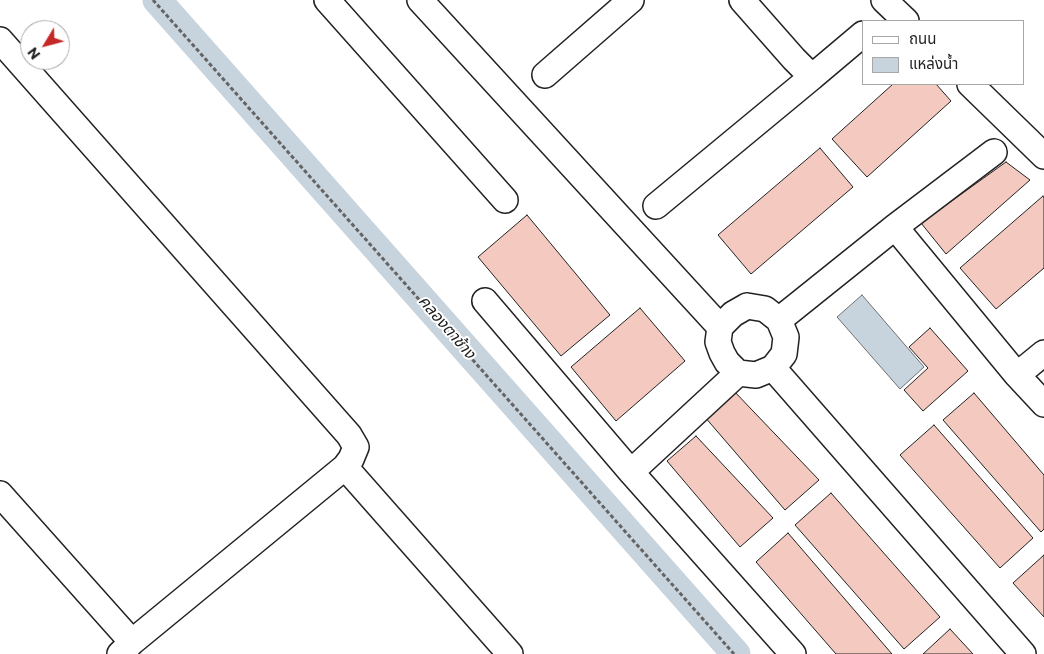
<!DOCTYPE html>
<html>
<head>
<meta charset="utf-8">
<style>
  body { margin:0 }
  #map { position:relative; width:1044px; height:654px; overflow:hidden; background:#fff; font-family:Commissioner,"Noto Sans Thai",sans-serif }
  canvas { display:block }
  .legend { position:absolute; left:862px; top:20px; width:162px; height:65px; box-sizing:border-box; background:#fff; border:1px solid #a7a7a7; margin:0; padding:6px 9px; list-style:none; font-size:15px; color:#222 }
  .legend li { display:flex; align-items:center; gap:10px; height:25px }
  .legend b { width:25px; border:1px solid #a7a7a7 }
  .north { position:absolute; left:20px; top:20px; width:50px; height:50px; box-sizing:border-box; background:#fff; border:1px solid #a7a7a7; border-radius:50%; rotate:233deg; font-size:14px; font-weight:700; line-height:20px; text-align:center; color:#222 }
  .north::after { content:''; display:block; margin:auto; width:18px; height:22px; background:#c62828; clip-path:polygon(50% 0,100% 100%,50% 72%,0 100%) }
</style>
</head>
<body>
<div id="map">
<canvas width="1044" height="654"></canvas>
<ul class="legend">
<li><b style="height:6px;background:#fff"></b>ถนน</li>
<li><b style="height:14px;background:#c7d3dd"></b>แหล่งน้ำ</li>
</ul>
<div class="north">N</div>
</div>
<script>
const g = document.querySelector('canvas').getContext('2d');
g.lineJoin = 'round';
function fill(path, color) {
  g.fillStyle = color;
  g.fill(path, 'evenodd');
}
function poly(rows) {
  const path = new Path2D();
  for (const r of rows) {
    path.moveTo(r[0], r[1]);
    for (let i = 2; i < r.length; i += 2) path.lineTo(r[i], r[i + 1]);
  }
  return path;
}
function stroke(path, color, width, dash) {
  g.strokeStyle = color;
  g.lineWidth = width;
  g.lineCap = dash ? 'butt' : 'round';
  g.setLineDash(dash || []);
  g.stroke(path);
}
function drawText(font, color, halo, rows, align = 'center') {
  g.font = font + ' Commissioner,"Noto Sans Thai",sans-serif';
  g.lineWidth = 4;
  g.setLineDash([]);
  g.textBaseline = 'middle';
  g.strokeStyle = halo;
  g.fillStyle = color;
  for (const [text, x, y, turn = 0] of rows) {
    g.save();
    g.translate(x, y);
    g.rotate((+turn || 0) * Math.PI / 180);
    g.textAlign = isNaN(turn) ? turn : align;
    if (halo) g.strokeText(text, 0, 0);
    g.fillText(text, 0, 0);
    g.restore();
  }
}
const water = poly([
  [862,295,924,367,900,389,837,317,862,295]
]);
fill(water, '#c7d3dd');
stroke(water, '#6f6f6f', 1);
stroke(poly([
  [157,0,736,654]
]), '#c7d3dd', 29);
const building = poly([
  [893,84,936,84,951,101,867,177,832,139,893,84],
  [820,148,853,187,751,274,718,235,820,148],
  [1006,162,1030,180,946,254,921,223,1006,162],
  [1043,196,1044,198,1044,268,996,309,960,268,1043,196],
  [527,215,610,315,561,356,478,257,527,215],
  [640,308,685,361,616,421,571,367,640,308],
  [930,328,968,371,923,411,904,390,928,368,909,347,930,328],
  [732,389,819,480,785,510,704,416,732,389],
  [974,393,1044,475,1044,529,1041,532,943,420,974,393],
  [934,425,1033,538,1000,568,900,455,934,425],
  [696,436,773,518,740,547,667,461,696,436],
  [831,493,940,617,904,649,795,525,831,493],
  [788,533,892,654,836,654,756,562,788,533],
  [1044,555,1044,617,1013,583,1044,555],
  [950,629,973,654,923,654,950,629]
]);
fill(building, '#f3c9c0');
stroke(building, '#222', 1);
const minor = poly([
  [327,0,505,200],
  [420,0,720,327],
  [884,0,906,21],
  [0,40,349,435,356,447,351,459,345,467,132,642,120,654],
  [545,75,631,0],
  [812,77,863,34],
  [970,84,1044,156],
  [656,206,812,77,794,59,742,0],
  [895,227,1017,375,1044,404],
  [485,301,631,472,793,654],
  [747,306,765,309,779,320,786,337,784,354,773,368,756,375,738,373,727,362,722,353,718,342,720,327,733,314,747,306],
  [779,320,895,227,994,152],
  [773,368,1023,654],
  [1017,375,1044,353],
  [345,467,510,654],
  [631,472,738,373],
  [0,494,132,642]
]);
stroke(minor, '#222', 28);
stroke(poly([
  [153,0,734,654]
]), '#646464', 3, [4, 2.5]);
stroke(minor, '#fff', 25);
drawText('italic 16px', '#222', '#fff', [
  ["คลองตาช้าง",447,327,49]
]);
</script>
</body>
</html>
